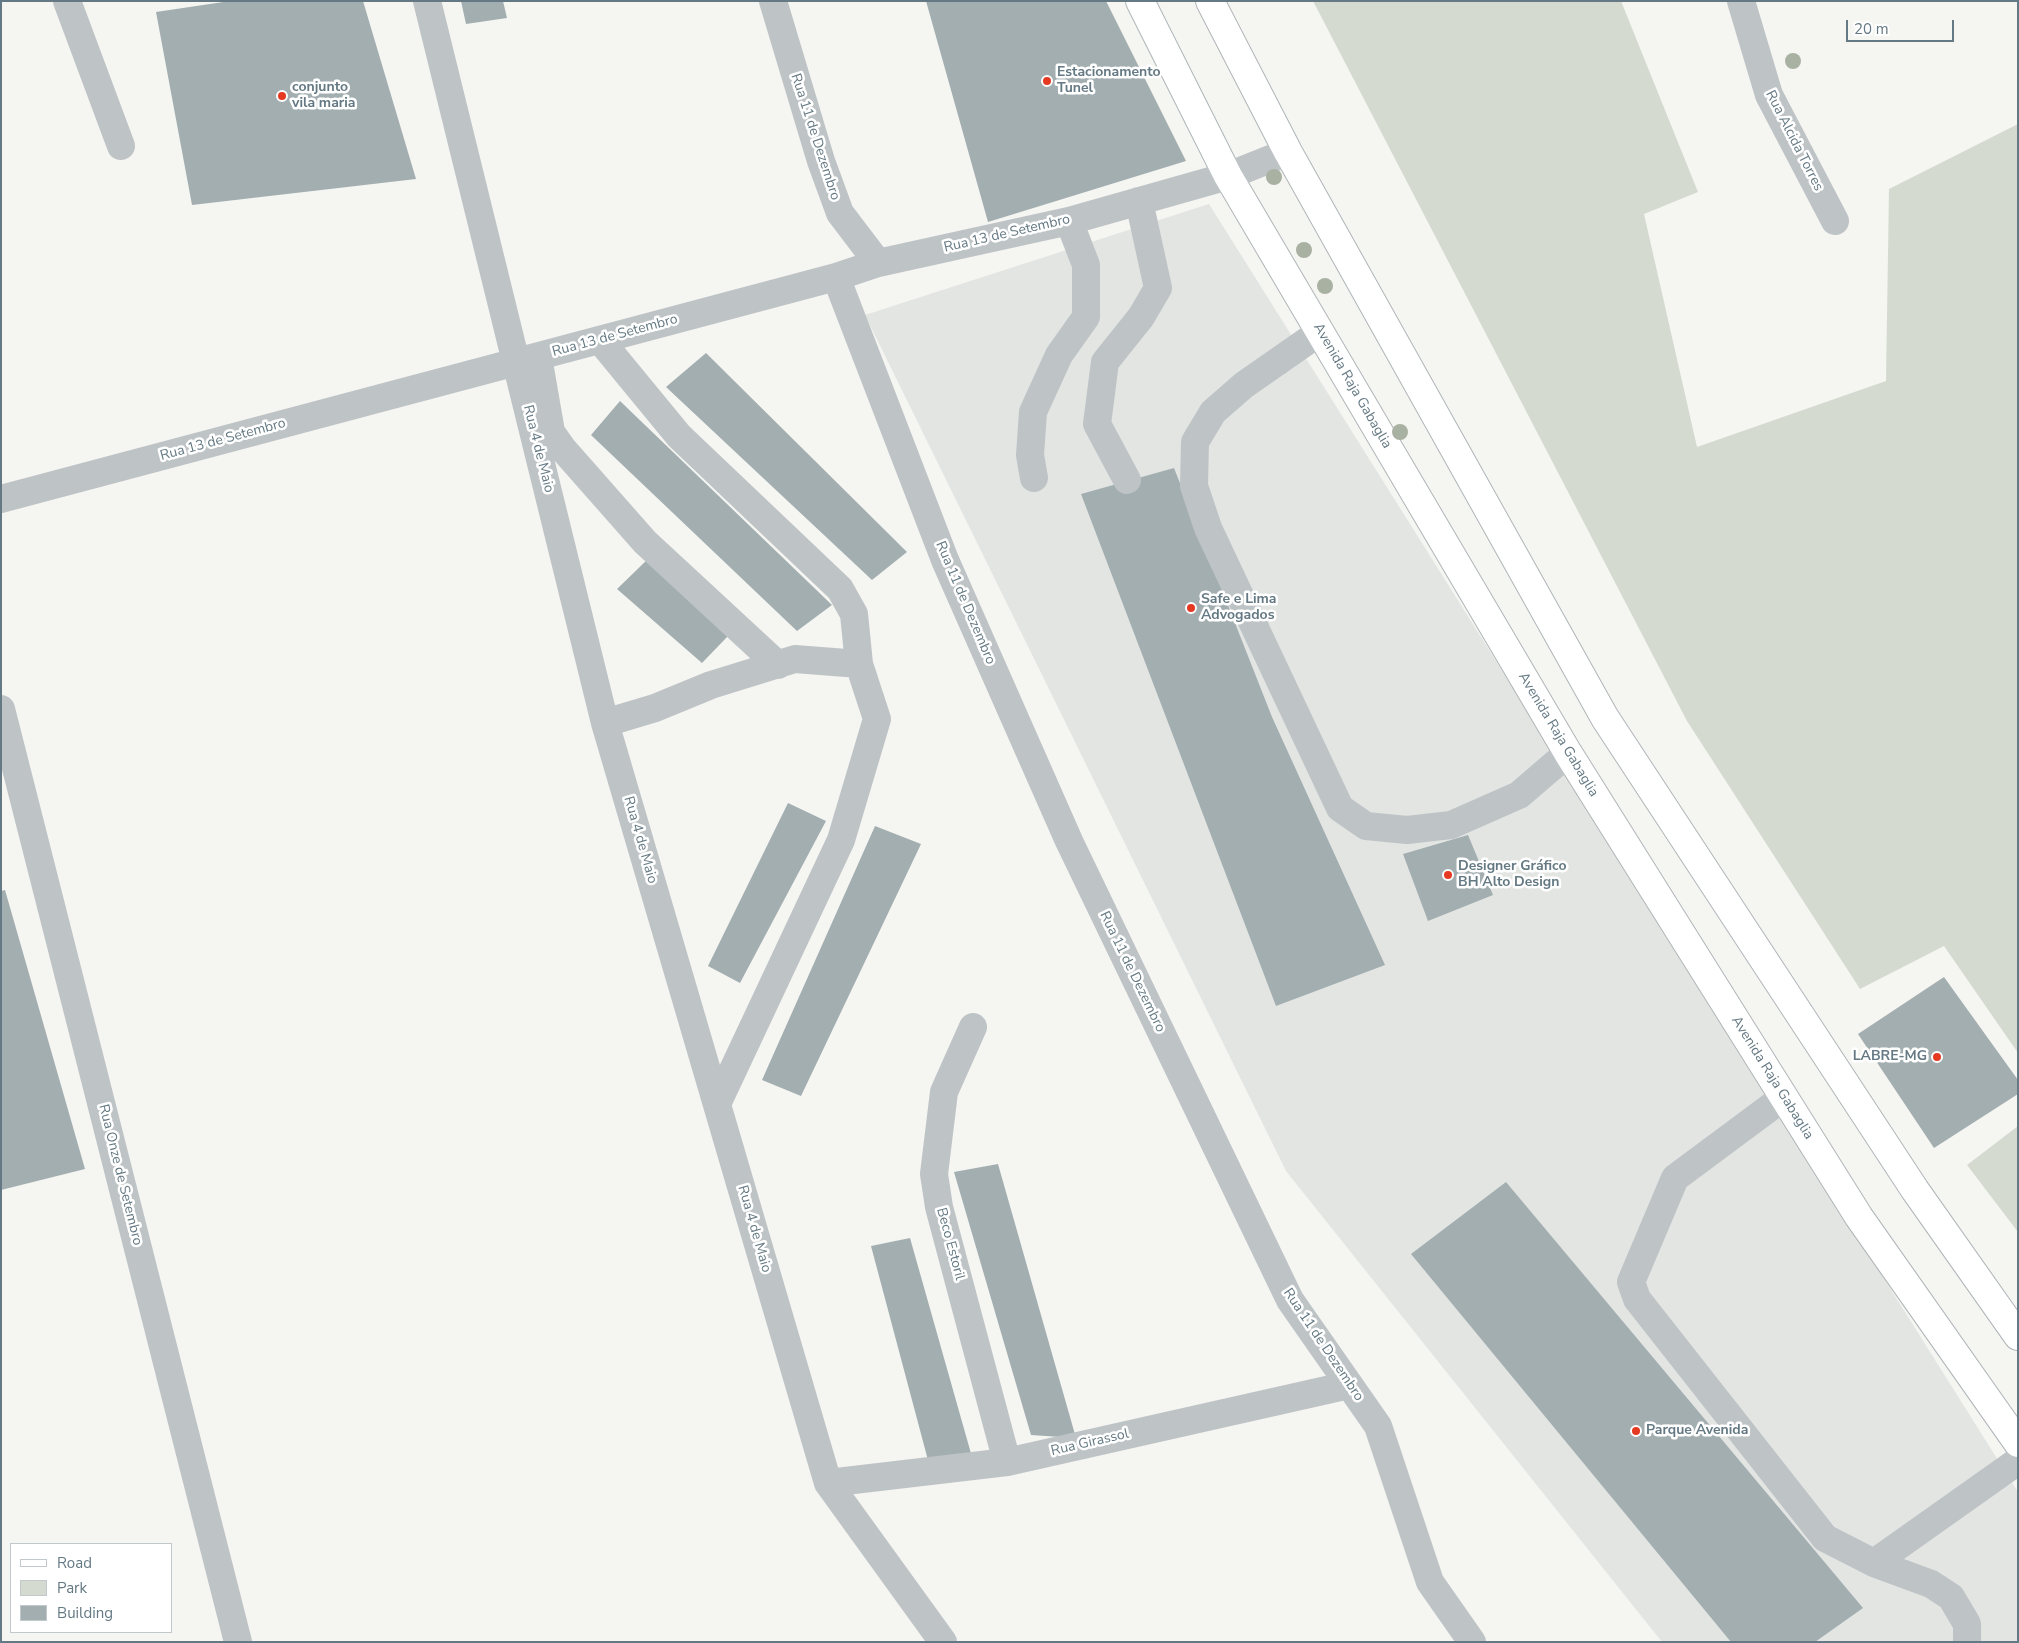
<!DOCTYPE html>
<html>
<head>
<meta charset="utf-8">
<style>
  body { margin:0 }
  #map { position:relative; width:2019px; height:1643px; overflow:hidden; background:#f5f5f2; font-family:"Nunito Sans",sans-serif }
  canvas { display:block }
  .frame { position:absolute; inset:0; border:2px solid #647983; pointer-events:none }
  .legend { position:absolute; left:10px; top:1543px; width:162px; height:90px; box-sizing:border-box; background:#fff; border:1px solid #c1c9cd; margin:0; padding:6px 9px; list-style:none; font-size:15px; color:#647983 }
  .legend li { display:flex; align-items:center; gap:10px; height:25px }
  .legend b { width:25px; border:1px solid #c1c9cd }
  .scale { position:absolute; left:1846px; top:20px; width:108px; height:22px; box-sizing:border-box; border:2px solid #647983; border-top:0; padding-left:6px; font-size:15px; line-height:18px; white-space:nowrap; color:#647983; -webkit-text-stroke:4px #fff; paint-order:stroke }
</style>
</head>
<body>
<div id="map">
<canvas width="2019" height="1643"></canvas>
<div class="frame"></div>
<ul class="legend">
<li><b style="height:6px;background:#fff"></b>Road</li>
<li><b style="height:14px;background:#d5dad1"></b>Park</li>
<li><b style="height:14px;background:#a3aeb1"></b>Building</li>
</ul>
<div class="scale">20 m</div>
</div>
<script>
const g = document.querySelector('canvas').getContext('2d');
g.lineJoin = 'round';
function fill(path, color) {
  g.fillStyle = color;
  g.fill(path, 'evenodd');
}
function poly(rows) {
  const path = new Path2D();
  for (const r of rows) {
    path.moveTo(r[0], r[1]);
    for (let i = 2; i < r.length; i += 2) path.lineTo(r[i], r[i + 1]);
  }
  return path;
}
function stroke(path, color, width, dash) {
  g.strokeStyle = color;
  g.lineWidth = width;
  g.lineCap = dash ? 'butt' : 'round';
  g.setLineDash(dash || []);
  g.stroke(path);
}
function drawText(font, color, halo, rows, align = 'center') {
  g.font = font + ' "Nunito Sans",sans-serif';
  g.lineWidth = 5;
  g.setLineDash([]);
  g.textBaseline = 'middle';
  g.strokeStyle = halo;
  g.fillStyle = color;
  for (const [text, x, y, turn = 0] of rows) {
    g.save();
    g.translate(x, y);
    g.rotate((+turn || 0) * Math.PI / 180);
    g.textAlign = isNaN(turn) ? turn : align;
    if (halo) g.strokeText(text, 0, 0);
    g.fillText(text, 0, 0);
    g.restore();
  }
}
fill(poly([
  [1209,204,2018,1492,2018,1642,1662,1642,1286,1171,865,315]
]), '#e3e5e3');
fill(poly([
  [1313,1,1621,1,1698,192,1644,214,1697,447,1886,381,1889,189,2018,124,2018,1053,1944,946,1860,989,1687,721],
  [2018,1126,2018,1232,1967,1165]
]), '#d5dad1');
fill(poly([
  [230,1,363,1,416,179,192,205,156,12],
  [461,1,503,1,507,18,466,24],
  [926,1,1106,1,1186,161,988,222],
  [706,353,907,552,872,580,666,387],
  [620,401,832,605,797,631,591,435],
  [1174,468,1272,717,1385,965,1276,1006,1081,494],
  [649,558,728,636,702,663,617,589],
  [788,803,826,821,740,983,708,966],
  [875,826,921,844,801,1096,762,1080],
  [1468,835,1493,895,1428,921,1403,854],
  [5,890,85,1169,1,1190,1,891],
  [1944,977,2018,1080,2018,1094,1934,1148,1858,1034],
  [998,1164,1076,1438,1031,1435,954,1172],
  [1506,1182,1863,1608,1815,1642,1731,1642,1411,1254],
  [910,1238,972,1457,929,1464,871,1246]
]), '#a3aeb1');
const major = poly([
  [1140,1,1228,176,1568,753,1859,1217,2018,1443],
  [1210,1,1288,152,1605,718,1915,1190,2018,1336]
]);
stroke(major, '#afb5b8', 30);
stroke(poly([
  [67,1,121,146],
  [427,1,605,723,828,1483,943,1642],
  [773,1,821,161,840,213,878,263],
  [1741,1,1769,95,1835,221],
  [836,277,945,560,1069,841,1290,1300,1378,1426,1430,1582,1472,1642],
  [1320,332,1244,385,1213,412,1195,442,1194,486,1208,528,1340,808,1366,826,1407,830,1451,825,1519,795,1568,753],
  [600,340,679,436,840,589,854,614,859,664],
  [538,357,551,432,563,449,645,542,778,665],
  [1034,478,1030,455,1033,412,1059,355,1086,317,1086,265,1069,221],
  [1127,480,1097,424,1105,362,1141,317,1158,288,1139,201],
  [1,499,836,277,878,263,1069,221,1228,176,1288,152],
  [1,709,238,1642],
  [605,723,655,708,711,685,795,659,859,664,877,719,841,840,717,1104],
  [973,1027,944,1092,934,1174,939,1207,1007,1462],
  [1784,1097,1675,1178,1631,1282,1637,1299,1825,1538,1874,1563,1931,1584,1951,1597,1967,1624,1967,1642],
  [828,1483,1007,1462,1349,1385],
  [1874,1563,2018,1461]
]), '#bec3c6', 28);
stroke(major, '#fff', 28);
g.fillStyle = '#a9b1a3';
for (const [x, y] of [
  [1793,61],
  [1274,177],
  [1304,250],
  [1325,286],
  [1400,432]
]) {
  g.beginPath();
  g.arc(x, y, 8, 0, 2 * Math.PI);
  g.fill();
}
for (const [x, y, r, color] of [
  [1047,81,5,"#e53922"],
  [282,96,5,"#e53922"],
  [1191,608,5,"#e53922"],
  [1448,875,5,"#e53922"],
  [1937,1057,5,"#e53922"],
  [1636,1431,5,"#e53922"]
]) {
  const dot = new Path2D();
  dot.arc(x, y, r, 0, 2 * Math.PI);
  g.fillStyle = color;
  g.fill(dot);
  stroke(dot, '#fff', 2);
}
drawText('bold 14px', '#647983', '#fff', [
  ["Estacionamento",1057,73],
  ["Tunel",1057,89],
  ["conjunto",292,88],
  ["vila maria",292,104],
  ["Safe e Lima",1201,600],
  ["Advogados",1201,616],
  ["Designer Gráfico",1458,867],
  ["BH Alto Design",1458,883],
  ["LABRE-MG",1927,1057,"right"],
  ["Parque Avenida",1646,1431]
], 'left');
drawText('14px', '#647983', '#fff', [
  ["Rua 11 de Dezembro",815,137,72],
  ["Rua Alcida Torres",1794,141,63],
  ["Rua 13 de Setembro",1007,234,-13],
  ["Rua 13 de Setembro",615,336,-15],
  ["Avenida Raja Gabaglia",1352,386,60],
  ["Rua 13 de Setembro",223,440,-15],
  ["Rua 4 de Maio",538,449,76],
  ["Rua 11 de Dezembro",965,603,67],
  ["Avenida Raja Gabaglia",1558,735,59],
  ["Rua 4 de Maio",640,840,74],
  ["Rua 11 de Dezembro",1132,972,64],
  ["Avenida Raja Gabaglia",1772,1078,58],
  ["Rua Onze de Setembro",120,1175,76],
  ["Rua 4 de Maio",754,1229,74],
  ["Beco Estoril",950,1244,75],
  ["Rua 11 de Dezembro",1323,1345,56],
  ["Rua Girassol",1090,1443,-13]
]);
</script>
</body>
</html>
